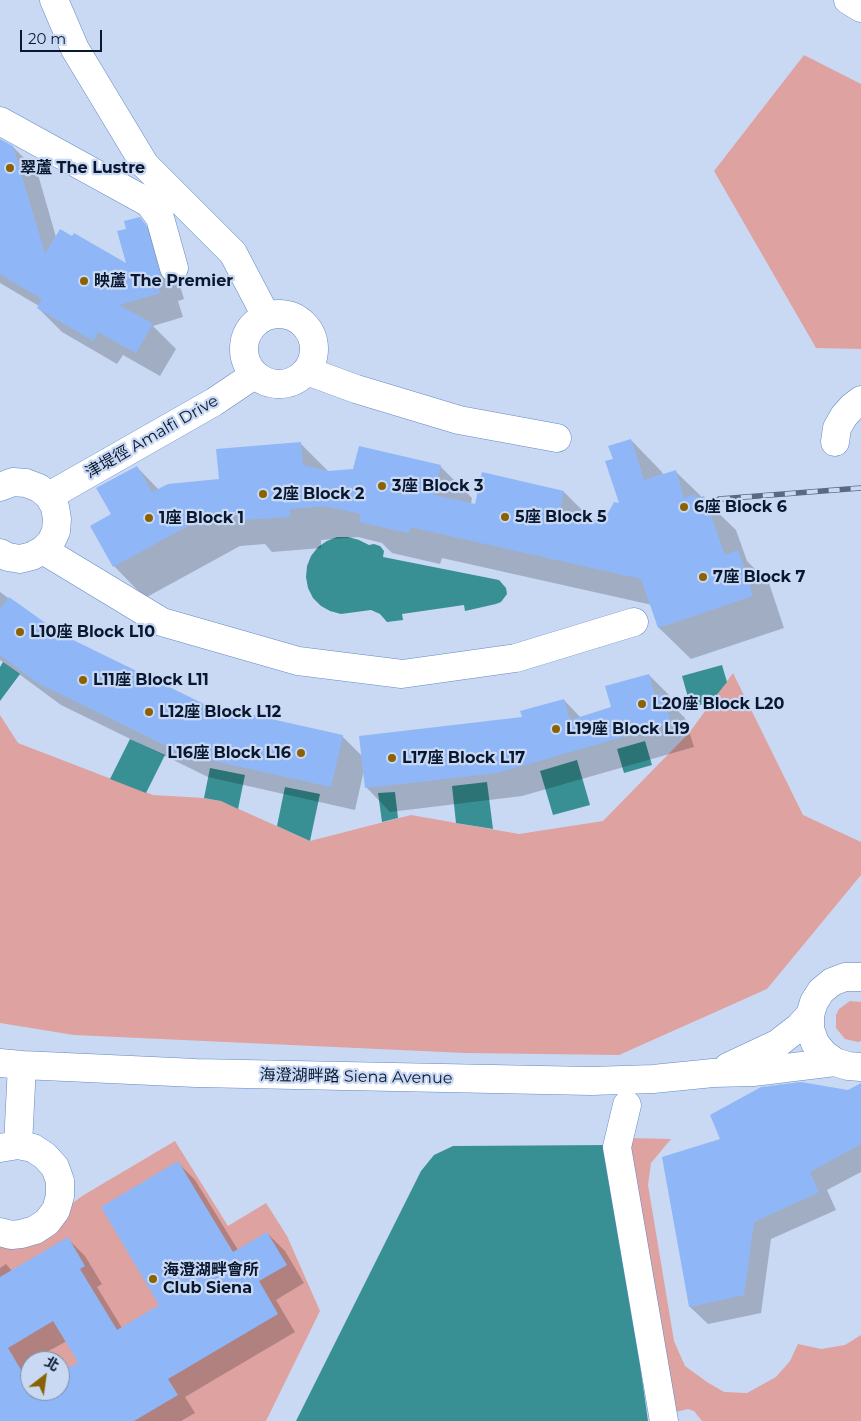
<!DOCTYPE html>
<html>
<head>
<meta charset="utf-8">
<style>
  body { margin:0 }
  #map { position:relative; width:861px; height:1421px; overflow:hidden; background:#c9d9f4; font-family:Montserrat,"Noto Sans TC",sans-serif }
  canvas { display:block }
  .north { position:absolute; left:20px; top:1351px; width:50px; height:50px; box-sizing:border-box; background:#c9d9f4; border:1px solid #7c8ba5; border-radius:50%; rotate:30deg; font-size:14px; font-weight:700; line-height:20px; text-align:center; color:#09172f }
  .north::after { content:''; display:block; margin:auto; width:18px; height:22px; background:#8b6202; clip-path:polygon(50% 0,100% 100%,50% 72%,0 100%) }
  .scale { position:absolute; left:20px; top:30px; width:82px; height:22px; box-sizing:border-box; border:2px solid #09172f; border-top:0; padding-left:6px; font-size:15px; line-height:18px; white-space:nowrap; color:#09172f; -webkit-text-stroke:4px #c9d9f4; paint-order:stroke }
</style>
</head>
<body>
<div id="map">
<canvas width="861" height="1421"></canvas>
<div class="north">北</div>
<div class="scale">20 m</div>
</div>
<script>
const g = document.querySelector('canvas').getContext('2d');
g.lineJoin = 'round';
function fill(path, color) {
  g.fillStyle = color;
  g.fill(path, 'evenodd');
}
function poly(rows) {
  const path = new Path2D();
  for (const r of rows) {
    if (r.length === 3) {
      path.moveTo(r[0] + r[2], r[1]);
      path.arc(r[0], r[1], r[2], 0, 2 * Math.PI);
      continue;
    }
    path.moveTo(r[0], r[1]);
    for (let i = 2; i < r.length; i += 2) path.lineTo(r[i], r[i + 1]);
  }
  return path;
}
function stroke(path, color, width, dash) {
  g.strokeStyle = color;
  g.lineWidth = width;
  g.lineCap = dash ? 'butt' : 'round';
  g.setLineDash(dash || []);
  g.stroke(path);
}
function drawText(font, color, halo, rows, align = 'center') {
  g.font = font + ' Montserrat,"Noto Sans TC",sans-serif';
  g.lineWidth = 4.5;
  g.setLineDash([]);
  g.textBaseline = 'middle';
  g.strokeStyle = halo;
  g.fillStyle = color;
  for (const [text, x, y, turn = 0] of rows) {
    g.save();
    g.translate(x, y);
    g.rotate((+turn || 0) * Math.PI / 180);
    g.textAlign = isNaN(turn) ? turn : align;
    if (halo) g.strokeText(text, 0, 0);
    g.fillText(text, 0, 0);
    g.restore();
  }
}
fill(poly([
  [804,55,861,84,861,349,816,348,714,171],
  [733,673,803,815,861,842,861,875,767,989,619,1055,465,1053,74,1035,0,1023,0,715,18,743,153,795,204,798,221,801,310,841,411,815,519,834,603,821,689,733],
  [850,1001,861,1002,861,1041,858,1042,845,1039,836,1028,836,1015,839,1009],
  [629,1138,671,1139,651,1163,648,1185,674,1341,685,1366,707,1382,724,1392,747,1393,776,1377,790,1361,798,1344,821,1349,845,1345,861,1335,861,1421,702,1421,694,1411,688,1409,672,1413],
  [175,1141,228,1226,266,1203,287,1236,320,1311,266,1421,0,1421,0,1247,61,1212,82,1196],
  [30,1361,60,1361,60,1391,30,1391]
]), '#dea2a1');
fill(poly([
  [337,537,348,537,359,540,369,545,374,544,380,546,384,551,383,557,499,580,506,588,507,594,501,602,496,604,465,611,464,605,402,614,403,620,387,622,380,614,371,610,341,614,330,611,321,606,313,598,308,588,306,577,307,566,311,556,318,547,327,541],
  [3,662,20,674,0,701,0,667],
  [722,665,727,682,712,701,691,708,682,676],
  [130,739,165,755,146,793,110,779],
  [645,741,652,765,624,773,617,749],
  [577,760,590,805,553,815,540,771],
  [210,768,245,775,238,809,221,801,204,798],
  [487,782,493,829,456,823,452,786],
  [285,787,320,794,310,841,277,826],
  [395,792,398,818,382,822,378,793],
  [609,1145,648,1421,296,1421,421,1171,434,1155,453,1146]
]), '#389094');
fill(poly([
  [0,142,13,147,37,171,56,237,129,266,128,230,139,218,169,250,184,299,178,301,183,317,153,326,176,349,160,376,123,355,117,364,62,332,38,308,39,306,0,283],
  [631,440,662,472,663,475,675,471,736,530,747,561,769,583,784,628,691,659,659,628,652,605,442,558,440,564,392,553,382,543,358,537,321,540,321,548,272,552,265,544,240,546,145,598,114,566,113,515,137,467,159,490,220,480,300,443,329,472,440,466,472,498,471,504,476,505,564,492,592,520,603,523,621,505,614,460],
  [0,592,60,636,203,705,342,736,363,757,523,718,564,700,581,718,613,708,649,675,673,699,675,708,685,718,694,747,522,796,390,812,367,788,364,770,355,810,208,777,61,705,0,660],
  [861,1084,861,1172,827,1190,836,1210,771,1239,761,1313,708,1324,690,1307,721,1140,848,1092],
  [177,1162,195,1180,238,1250,267,1233,285,1251,304,1283,276,1300,295,1332,185,1397,195,1413,181,1421,0,1421,0,1268,6,1264,12,1271,67,1238,85,1256,102,1284,97,1287,122,1328,161,1305],
  [67,1341,80,1362,60,1374,60,1391,30,1391,30,1375,24,1366,30,1361]
]), '#0003');
fill(poly([
  [0,139,13,146,45,254,60,229,72,236,74,233,126,263,117,231,126,229,124,221,140,217,146,225,161,276,155,277,160,293,119,305,153,324,136,353,98,332,93,341,37,308,42,299,0,274],
  [631,439,644,480,676,470,684,498,696,494,697,499,704,496,725,555,738,550,753,596,658,628,641,579,410,527,409,533,359,522,361,514,325,506,290,509,290,517,239,520,238,513,208,515,113,567,90,526,111,514,96,488,137,466,152,492,168,484,219,479,216,449,301,442,303,465,328,471,353,469,359,446,441,465,434,495,475,504,482,472,564,491,560,510,603,522,614,502,619,503,605,461,613,459,608,446],
  [9,597,61,634,204,704,343,735,331,787,183,754,36,682,0,655,0,609],
  [649,674,655,695,662,693,671,723,497,773,365,788,359,736,522,717,520,711,564,699,570,720,611,707,605,686],
  [801,1082,848,1090,861,1083,861,1144,810,1172,819,1192,754,1222,744,1295,689,1307,662,1157,720,1139,710,1115,761,1087],
  [178,1161,233,1252,267,1232,287,1265,259,1281,278,1314,168,1379,178,1395,134,1421,0,1421,0,1277,68,1237,85,1266,80,1269,117,1330,159,1305,101,1207],
  [53,1321,78,1362,60,1373,60,1391,30,1391,30,1385,8,1348]
]), '#8fb7f7');
const minor = poly([
  [54,0,75,49,145,165,233,253,266,316],
  [848,0,861,8],
  [0,121,149,203,160,218,174,268],
  [279,349,35],
  [307,371,356,389,459,420,557,438],
  [835,442,837,428,844,416,852,407,861,400],
  [0,487,13,482,26,483,39,488,49,496,55,507,57,519,56,531,51,542,43,550,32,556,20,559,8,557,0,553],
  [49,496,214,402,254,375],
  [43,550,162,622,298,661,402,674,516,658,634,622],
  [861,977,845,977,832,982,821,991,814,1002,810,1015,810,1029,815,1043,824,1054,835,1062,848,1066,861,1067],
  [0,1063,22,1065,196,1073,591,1081,653,1079,713,1073,753,1072,835,1062],
  [728,1067,777,1044,799,1027,810,1015],
  [627,1105,617,1147,664,1421],
  [18,1145,22,1065],
  [0,1148,18,1145,33,1148,45,1156,55,1167,60,1181,60,1196,56,1210,47,1222,35,1230,21,1234,11,1235,0,1232]
]);
stroke(minor, '#6288c5', 29);
stroke(minor, '#fff', 28);
const rail = poly([
  [719,499,861,488]
]);
stroke(rail, '#5a6982', 5.5);
stroke(rail, '#c9d9f4', 4, [11]);
for (const [x, y, r, color] of [
  [10,168,5,"#8b6202"],
  [84,281,5,"#8b6202"],
  [382,486,5,"#8b6202"],
  [263,494,5,"#8b6202"],
  [684,507,5,"#8b6202"],
  [505,517,5,"#8b6202"],
  [149,518,5,"#8b6202"],
  [703,577,5,"#8b6202"],
  [20,632,5,"#8b6202"],
  [83,680,5,"#8b6202"],
  [642,704,5,"#8b6202"],
  [149,712,5,"#8b6202"],
  [556,729,5,"#8b6202"],
  [301,753,5,"#8b6202"],
  [392,758,5,"#8b6202"],
  [153,1279,5,"#8b6202"]
]) {
  const dot = new Path2D();
  dot.arc(x, y, r, 0, 2 * Math.PI);
  g.fillStyle = color;
  g.fill(dot);
  stroke(dot, '#c9d9f4', 2);
}
drawText('bold 16px', '#09172f', '#c9d9f4', [
  ["翠蘆 The Lustre",20,168],
  ["映蘆 The Premier",94,281],
  ["3座 Block 3",392,486],
  ["2座 Block 2",273,494],
  ["6座 Block 6",694,507],
  ["5座 Block 5",515,517],
  ["1座 Block 1",159,518],
  ["7座 Block 7",713,577],
  ["L10座 Block L10",30,632],
  ["L11座 Block L11",93,680],
  ["L20座 Block L20",652,704],
  ["L12座 Block L12",159,712],
  ["L19座 Block L19",566,729],
  ["L16座 Block L16",291,753,"right"],
  ["L17座 Block L17",402,758],
  ["海澄湖畔會所",163,1270],
  ["Club Siena",163,1288]
], 'left');
drawText('16px', '#09172f', '#c9d9f4', [
  ["津堤徑 Amalfi Drive",152,437,-30],
  ["海澄湖畔路 Siena Avenue",356,1077,1]
]);
</script>
</body>
</html>
